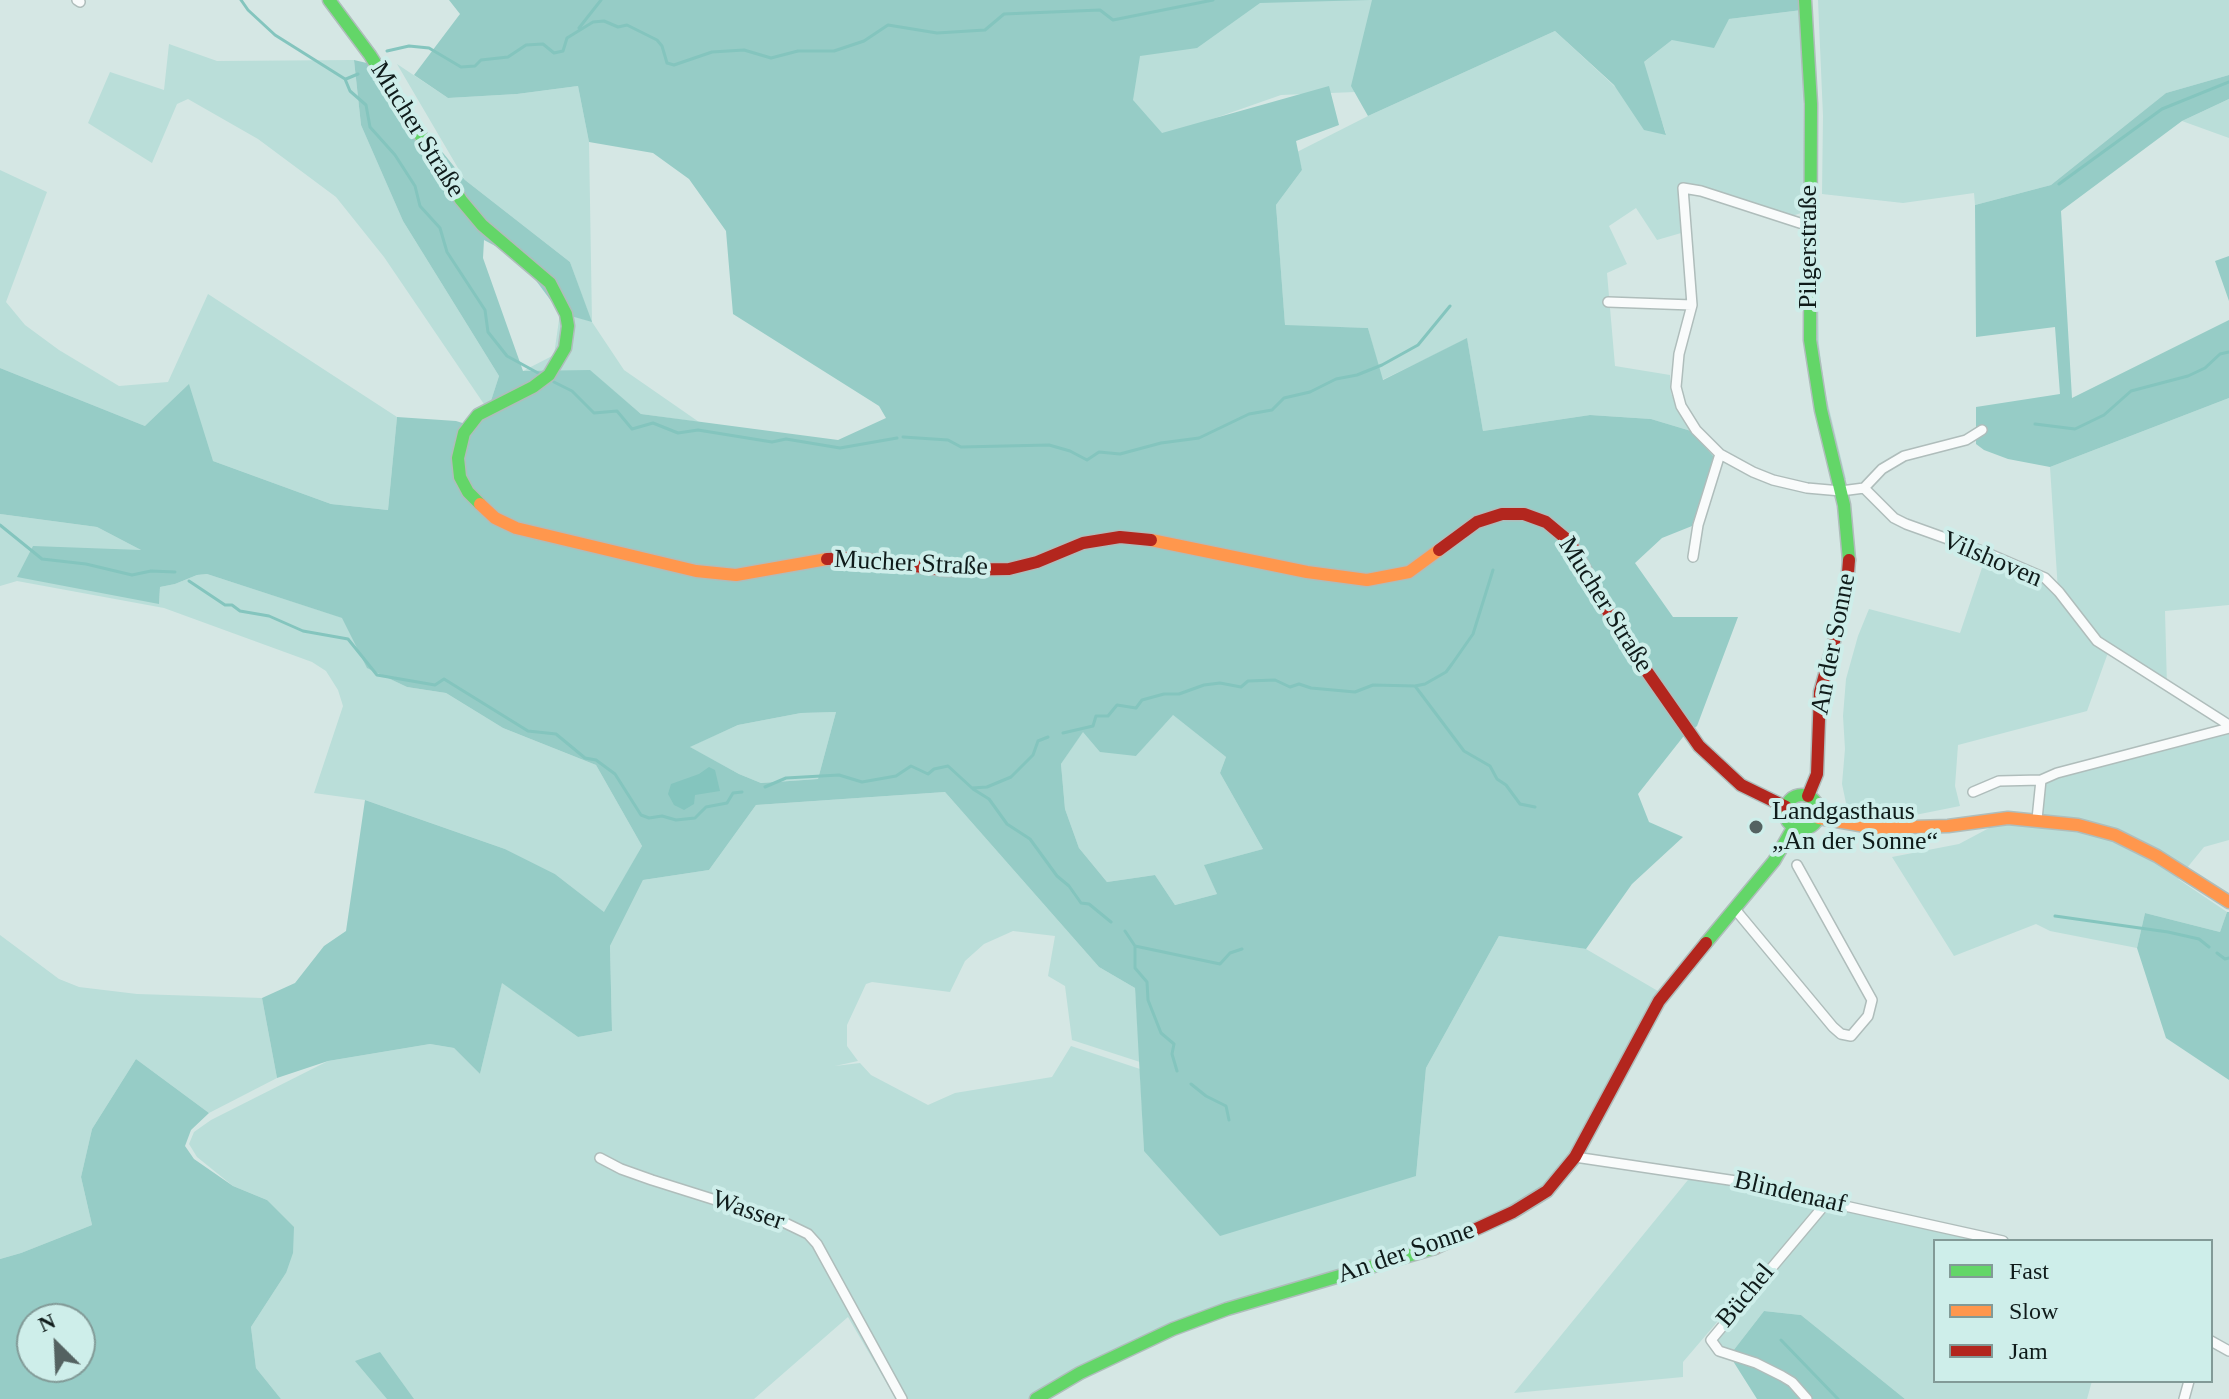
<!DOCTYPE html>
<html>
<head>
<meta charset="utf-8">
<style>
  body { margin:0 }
  #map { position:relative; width:2229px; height:1399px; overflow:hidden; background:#d5e7e4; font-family:Georgia,serif }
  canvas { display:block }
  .legend { position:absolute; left:1933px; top:1239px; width:280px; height:144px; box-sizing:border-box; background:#ceeeea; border:2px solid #829a97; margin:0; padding:10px 14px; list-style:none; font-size:24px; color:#0f1b1a }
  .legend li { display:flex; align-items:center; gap:16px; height:40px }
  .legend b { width:40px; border:2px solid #829a97 }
  .north { position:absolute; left:16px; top:1303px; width:80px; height:80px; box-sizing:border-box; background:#ceeeea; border:2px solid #829a97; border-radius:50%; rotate:336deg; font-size:22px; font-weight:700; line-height:32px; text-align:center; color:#0f1b1a }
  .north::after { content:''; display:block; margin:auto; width:28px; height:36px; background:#546261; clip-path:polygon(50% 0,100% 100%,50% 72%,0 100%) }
</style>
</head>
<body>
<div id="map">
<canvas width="2229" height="1399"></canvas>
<ul class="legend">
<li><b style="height:10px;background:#63d668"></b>Fast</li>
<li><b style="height:10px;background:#ff974d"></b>Slow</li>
<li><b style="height:10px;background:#b3261e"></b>Jam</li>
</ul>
<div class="north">N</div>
</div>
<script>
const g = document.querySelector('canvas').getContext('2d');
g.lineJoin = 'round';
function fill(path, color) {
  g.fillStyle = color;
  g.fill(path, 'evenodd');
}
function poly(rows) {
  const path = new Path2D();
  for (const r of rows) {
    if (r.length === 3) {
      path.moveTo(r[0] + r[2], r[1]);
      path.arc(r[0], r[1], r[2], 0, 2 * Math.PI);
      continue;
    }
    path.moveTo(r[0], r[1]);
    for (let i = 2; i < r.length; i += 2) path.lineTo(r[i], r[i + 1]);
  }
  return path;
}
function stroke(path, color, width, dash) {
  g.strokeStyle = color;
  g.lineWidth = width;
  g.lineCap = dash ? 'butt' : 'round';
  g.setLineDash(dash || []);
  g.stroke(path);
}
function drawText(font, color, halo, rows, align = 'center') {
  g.font = font + ' Georgia,serif';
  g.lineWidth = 8;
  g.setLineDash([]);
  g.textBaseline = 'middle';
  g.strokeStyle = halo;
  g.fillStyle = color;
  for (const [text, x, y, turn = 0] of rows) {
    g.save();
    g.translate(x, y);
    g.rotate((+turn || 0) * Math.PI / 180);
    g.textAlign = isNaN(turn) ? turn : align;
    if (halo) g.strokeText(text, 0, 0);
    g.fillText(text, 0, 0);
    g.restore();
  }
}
fill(poly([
  [1234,0,1374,0,1355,92,1281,95,1144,143,1111,60],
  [1818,0,2229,0,2229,75,2166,93,2051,185,1975,205,1974,193,1903,203,1822,194,1823,116],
  [1802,10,1804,212,1792,216,1684,188,1688,231,1657,240,1636,208,1609,226,1627,264,1607,273,1615,366,1670,375,1671,393,1679,413,1691,431,1651,419,1590,415,1483,431,1467,339,1382,380,1368,328,1285,326,1276,205,1302,170,1297,152,1368,116,1555,31,1666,134,1643,63,1672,40,1729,19],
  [169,44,217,61,354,60,361,125,403,221,499,376,488,410,384,257,336,197,258,139,188,99,177,104,152,163,88,123,110,72,164,90],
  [397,64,448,98,517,94,578,86,589,142,592,322,624,370,699,422,641,414,590,371,523,371,554,355,560,313,591,321,570,262,465,180],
  [2229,99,2229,138,2182,121],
  [0,170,47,192,6,302,25,325,59,350,119,386,168,382,208,294,397,417,388,510,331,504,213,461,145,426,0,368],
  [1817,225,1819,344,1824,387,1846,479,1844,479,1827,411,1816,344,1814,226],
  [2229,398,2229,605,2165,611,2167,687,2109,650,2087,711,1958,745,1955,786,1960,806,1910,816,1857,817,1846,803,1842,784,1845,749,1843,716,1846,679,1858,636,1869,609,1960,633,1987,553,2027,569,2058,591,2050,467],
  [0,514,97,527,143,551,159,603,160,587,175,584,197,575,207,574,343,618,368,668,407,687,446,693,503,728,596,765,642,846,605,913,555,874,505,849,365,800,314,793,343,706,338,690,326,671,312,662,164,608,17,581,0,586],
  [836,712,818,779,761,783,739,774,689,747,738,725,801,713],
  [1172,714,1226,757,1220,773,1263,849,1205,865,1217,894,1175,905,1155,875,1107,882,1079,848,1065,809,1061,764,1083,731,1136,756],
  [2229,728,2229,840,2204,847,2178,879,2227,912,2220,932,2145,913,2137,948,2050,931,2036,924,1954,956,1892,857,1959,844,2008,818,2036,819,2041,780],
  [945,792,1099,967,1135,988,1140,1062,1072,1040,1065,986,1048,976,1055,936,1013,931,984,944,965,961,950,992,872,982,866,984,847,1025,847,1046,858,1061,835,1066,860,1063,871,1075,928,1105,955,1093,1052,1077,1071,1046,1140,1069,1144,1151,1416,1176,1426,1068,1499,936,1586,949,1663,994,1557,1182,1472,1233,1227,1309,1036,1399,896,1399,848,1317,754,1399,281,1399,256,1368,251,1327,286,1273,267,1200,233,1186,197,1157,189,1144,194,1132,211,1120,328,1061,430,1044,454,1048,480,1074,502,982,578,1037,612,1031,610,946,643,880,709,870,756,805],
  [0,935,59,979,79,987,137,994,262,998,277,1078,209,1113,136,1059,92,1129,81,1177,92,1225,21,1253,0,1259],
  [1692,1175,1823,1205,1747,1287,1683,1362,1683,1377,1514,1393],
  [1828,1207,1950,1229,2003,1241,1935,1241,1935,1381,2092,1381,2087,1399,1905,1399,1801,1315,1764,1311,1733,1351,1718,1346,1716,1337]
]), '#baded9');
fill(poly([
  [449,0,1370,0,1260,3,1197,48,1140,56,1133,100,1162,133,1329,86,1339,125,1296,141,1302,170,1276,205,1285,325,1368,328,1383,380,1467,338,1483,431,1590,415,1651,419,1691,431,1715,458,1692,526,1662,538,1635,563,1673,617,1738,617,1697,726,1683,737,1638,794,1649,822,1683,837,1632,884,1586,949,1499,936,1426,1068,1416,1176,1220,1236,1144,1151,1135,988,1099,967,945,792,756,805,709,870,643,880,610,946,612,1031,578,1037,502,983,480,1074,454,1048,430,1044,328,1061,277,1078,262,998,295,983,324,946,346,931,365,800,505,849,555,874,604,912,642,846,596,765,503,728,446,693,407,687,367,668,342,618,207,574,197,575,175,584,160,587,159,604,17,577,33,546,141,550,97,527,0,514,0,368,145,426,189,384,213,461,331,504,388,510,397,417,456,421,469,425,488,410,499,376,403,221,361,125,354,60,371,64,465,180,570,262,592,322,560,313,520,259,484,240,483,258,523,371,590,370,641,414,838,440,886,418,879,406,733,314,726,231,689,179,653,153,589,142,578,86,517,94,448,98,414,75,460,14],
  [836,712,818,779,761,783,739,774,690,747,738,725,801,713],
  [1173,715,1226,757,1220,773,1263,849,1204,865,1217,894,1175,905,1155,875,1107,882,1079,848,1065,809,1061,764,1083,732,1100,752,1136,756],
  [1372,0,1801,0,1802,10,1729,19,1714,48,1672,40,1644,62,1666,135,1644,130,1614,85,1555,31,1368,116,1351,86],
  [2229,75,2229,99,2182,121,2061,211,2072,398,2229,320,2229,398,2050,467,2008,459,1984,450,1976,444,1976,407,2060,394,2055,327,1976,337,1975,205,2051,185,2166,93],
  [2229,256,2229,301,2215,261],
  [2227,912,2229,912,2229,1080,2166,1038,2137,948,2145,913,2220,932],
  [136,1059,209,1113,191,1130,185,1146,194,1159,233,1186,267,1200,294,1227,293,1253,286,1273,251,1327,256,1368,281,1399,0,1399,0,1259,21,1253,92,1225,81,1177,92,1129],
  [32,1319,80,1319,80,1367,32,1367],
  [1764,1311,1801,1315,1905,1399,1757,1399,1733,1361,1733,1351],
  [380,1352,414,1399,387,1399,355,1361]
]), '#96ccc6');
fill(poly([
  [709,767,715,770,720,791,695,795,694,804,684,810,674,805,668,794,671,784,699,774]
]), '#84c5be');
stroke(poly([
  [241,0,248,10,275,35,345,79,350,91,366,105,370,127,395,155,415,186,420,206,440,228,447,252,485,310,488,332,507,356,538,373],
  [579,28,601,0],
  [387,51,409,46,429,48,461,67,475,66,481,60,508,57,526,45,543,44,554,53,563,51,567,38,593,22,604,21,618,27,627,25,657,40,662,46,667,63,674,65,712,52,744,50,771,58,798,51,834,51,864,41,888,25,937,33,985,30,1004,14,1100,10,1113,20,1213,0],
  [346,79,358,74],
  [2059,184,2162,109,2229,82],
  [554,382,572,391,594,413,617,411,632,429,653,423,678,433,698,430,772,442,786,439,840,448,897,438],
  [2035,424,2075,429,2104,415,2131,391,2188,376,2205,368,2220,354,2229,352],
  [903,437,948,440,961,447,1049,445,1070,451,1087,460,1099,452,1120,454,1161,443,1199,438,1249,414,1272,410,1284,398,1310,392,1336,379,1357,375,1382,365,1418,345,1450,306],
  [0,525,42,559,86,564,132,575,151,571,175,572],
  [189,581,225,605,232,605,240,611,269,616,303,631,348,639,377,675,435,685,444,679,528,731,556,734,585,758,596,760,615,774,641,815,649,818,662,816,676,820,695,818,706,807,727,803,733,793,742,792],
  [1415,686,1425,684,1446,672,1452,664,1473,634,1493,570],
  [1063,733,1093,726,1096,716,1108,716,1117,705,1136,708,1142,700,1164,694,1179,694,1204,685,1220,683,1241,687,1248,681,1275,680,1290,687,1299,684,1311,688,1355,692,1373,685,1415,686,1464,751,1490,766,1497,779,1506,785,1520,804,1535,807],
  [765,787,786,778,839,775,862,782,896,776,911,766,928,774,934,769,948,766,972,788,987,787,1011,777,1033,755,1038,741,1048,737],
  [973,789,989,799,1007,824,1030,839,1057,876,1069,886,1081,903,1089,904,1111,922],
  [2055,916,2168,932,2199,939,2209,947],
  [1125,931,1135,946,1220,964,1230,953,1242,949],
  [1135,946,1135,968,1147,982,1148,1000,1161,1033,1174,1044,1172,1054,1177,1071],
  [2217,953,2225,959,2229,958],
  [1191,1084,1206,1096,1226,1106,1229,1120],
  [1781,1340,1838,1399]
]), '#84c5be', 3);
const street = poly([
  [77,0,80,2],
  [1809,226,1701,191,1683,188,1692,305,1679,354,1676,387,1681,406,1696,430,1720,454,1753,472,1773,480,1807,488,1841,491,1864,488,1882,469,1904,456,1966,440,1982,430],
  [1608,302,1692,305],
  [1864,488,1894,518,1906,524,1987,553,2045,578,2059,592,2097,641,2229,725],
  [1693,557,1698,525,1720,454],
  [1973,792,1999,781,2041,780],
  [2037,819,2041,780,2057,773,2229,728],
  [1734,908,1833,1027,1841,1034,1851,1036,1868,1016,1872,1000,1797,865],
  [1575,1157,1763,1185,1827,1202,2003,1241],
  [600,1158,621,1169,652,1180,779,1220,808,1234,817,1244,902,1399],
  [2211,1341,2229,1351],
  [1807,1399,1792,1382,1782,1376,1756,1363,1719,1351,1711,1340,1827,1202],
  [2184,1399,2189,1381]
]);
const fast = poly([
  [329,0,370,55,461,200,482,225,550,283,566,314,568,326,565,348,549,375,533,387,478,415,464,433,458,458,460,477,468,492,480,504],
  [1805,0,1811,104,1810,340,1821,410,1844,505,1849,560],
  [1802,812,17],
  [1706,943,1774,861,1793,828],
  [1036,1399,1080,1373,1173,1329,1227,1309,1435,1248]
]);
const slow = poly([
  [480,504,495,518,516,528,696,571,736,575,827,559],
  [1151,540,1307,572,1367,580,1409,572,1439,550],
  [1819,818,1877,828,1948,826,2008,818,2078,825,2115,835,2157,856,2229,902]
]);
const jam = poly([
  [1439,550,1477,522,1502,514,1524,514,1546,522,1570,542,1620,633,1699,746,1741,785,1786,807],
  [827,559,853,558,946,570,1009,569,1037,562,1083,543,1120,537,1151,540],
  [1808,796,1817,774,1820,692,1846,598,1849,560],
  [1435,1248,1513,1212,1547,1191,1575,1157,1659,1001,1706,943]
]);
stroke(street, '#afbdbb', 12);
stroke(fast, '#afbdbb', 15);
stroke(slow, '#afbdbb', 15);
stroke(jam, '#afbdbb', 15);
stroke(street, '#f9fbfb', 9);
stroke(fast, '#63d668', 12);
stroke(slow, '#ff974d', 12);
stroke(jam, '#b3261e', 12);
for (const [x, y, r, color] of [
  [1756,827,8,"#546261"]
]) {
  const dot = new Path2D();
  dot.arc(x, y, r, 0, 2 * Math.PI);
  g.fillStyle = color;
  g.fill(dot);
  stroke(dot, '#ceeeea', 3);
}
drawText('26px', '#0f1b1a', '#ceeeea', [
  ["Mucher Straße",417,130,58],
  ["Pilgerstraße",1809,247,-90],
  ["Vilshoven",1992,560,23],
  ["Mucher Straße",911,564,3],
  ["Mucher Straße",1605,605,58],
  ["An der Sonne",1834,644,-79],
  ["Blindenaaf",1790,1193,13],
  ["Wasser",748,1211,19],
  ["An der Sonne",1406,1253,-19],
  ["Büchel",1746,1296,-50]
]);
drawText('26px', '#0f1b1a', '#ceeeea', [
  ["Landgasthaus",1772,812],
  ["„An der Sonne“",1772,842]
], 'left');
</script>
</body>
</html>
